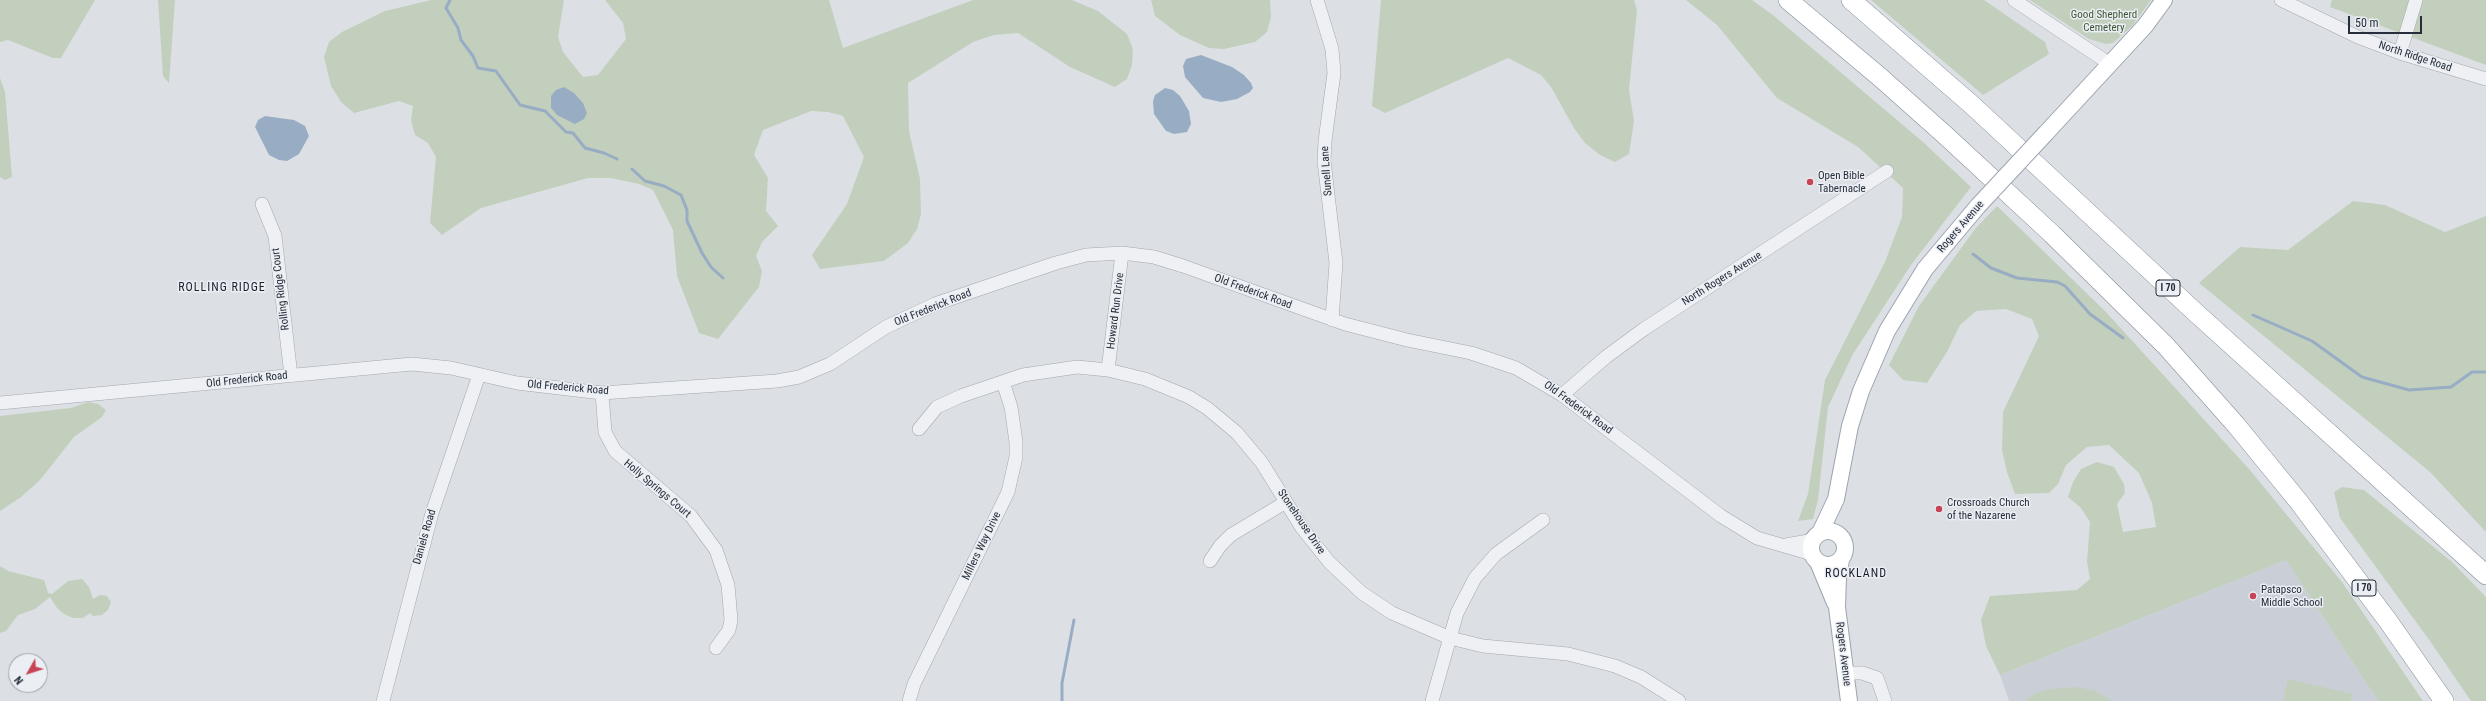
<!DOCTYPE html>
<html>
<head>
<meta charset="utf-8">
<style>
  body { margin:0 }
  #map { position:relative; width:2486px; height:701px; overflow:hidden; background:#dce0e5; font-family:"Roboto Condensed",sans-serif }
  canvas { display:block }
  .north { position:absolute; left:8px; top:653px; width:40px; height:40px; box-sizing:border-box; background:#ebeef3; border:1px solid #9ca1a9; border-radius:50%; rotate:231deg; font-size:11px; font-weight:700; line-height:16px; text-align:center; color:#262e3b }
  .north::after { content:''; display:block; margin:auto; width:14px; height:18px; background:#c74457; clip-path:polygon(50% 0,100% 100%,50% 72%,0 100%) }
  .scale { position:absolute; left:2348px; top:16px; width:74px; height:18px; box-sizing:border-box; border:2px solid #262e3b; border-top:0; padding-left:5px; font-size:12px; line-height:14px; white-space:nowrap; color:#262e3b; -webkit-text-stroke:3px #ebeef3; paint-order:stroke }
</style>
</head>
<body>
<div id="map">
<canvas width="2486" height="701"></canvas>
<div class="north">N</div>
<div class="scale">50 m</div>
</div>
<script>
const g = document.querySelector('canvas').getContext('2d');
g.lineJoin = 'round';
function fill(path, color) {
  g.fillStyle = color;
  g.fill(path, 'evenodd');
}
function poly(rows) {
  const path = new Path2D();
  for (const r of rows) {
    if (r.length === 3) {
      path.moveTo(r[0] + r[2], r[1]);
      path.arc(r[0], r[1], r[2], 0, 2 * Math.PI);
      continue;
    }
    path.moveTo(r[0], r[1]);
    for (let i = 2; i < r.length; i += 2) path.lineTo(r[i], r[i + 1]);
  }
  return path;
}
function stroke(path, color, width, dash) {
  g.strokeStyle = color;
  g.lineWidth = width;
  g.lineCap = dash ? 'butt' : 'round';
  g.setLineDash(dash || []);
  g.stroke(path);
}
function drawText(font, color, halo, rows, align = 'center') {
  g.font = font + ' "Roboto Condensed",sans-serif';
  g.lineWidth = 3;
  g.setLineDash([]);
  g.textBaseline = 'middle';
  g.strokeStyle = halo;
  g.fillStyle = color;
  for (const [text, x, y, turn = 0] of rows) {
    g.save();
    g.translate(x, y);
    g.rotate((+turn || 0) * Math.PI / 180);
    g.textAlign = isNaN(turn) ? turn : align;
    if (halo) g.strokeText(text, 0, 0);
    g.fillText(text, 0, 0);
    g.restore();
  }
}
fill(poly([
  [2286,560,2378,701,2009,701,2000,675]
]), '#cacfd7');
fill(poly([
  [0,0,95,0,61,58,53,58,8,40,0,42],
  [158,0,175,0,169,83,163,76],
  [431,0,564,0,558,37,563,52,583,77,598,75,626,39,623,23,605,0,829,0,843,48,973,0,1072,0,1098,11,1127,34,1133,49,1132,65,1127,79,1115,87,1070,67,1018,33,994,35,973,42,908,83,909,131,920,179,921,214,917,229,908,243,884,261,820,269,812,255,847,204,864,157,843,116,828,112,811,111,763,130,754,155,768,178,766,211,778,226,762,242,756,256,762,271,759,287,718,339,699,333,677,276,673,230,653,190,639,184,611,178,588,178,481,208,442,235,430,223,436,157,428,143,415,135,411,120,413,106,399,101,354,113,341,102,331,86,324,57,329,42,342,32,385,11],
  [1151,0,1270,0,1271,17,1267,32,1255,42,1224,49,1209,48,1180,35,1155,16],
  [1381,0,1634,0,1637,10,1629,90,1634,121,1629,154,1615,162,1600,155,1585,143,1574,128,1551,87,1541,75,1508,58,1385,113,1372,106],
  [1686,0,1752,0,1774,16,1923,142,1971,187,1911,265,1853,354,1828,407,1818,500,1813,519,1798,521,1808,494,1825,380,1885,262,1902,217,1903,188,1858,147,1777,98,1717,25],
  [1871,0,1984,0,2045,42,2049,54,1983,95],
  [2030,0,2151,0,2132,26,2113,43,2106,44,2089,39],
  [2332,0,2486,0,2486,65,2330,7],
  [0,78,5,92,12,177,5,180,0,177],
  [2353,201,2385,205,2445,232,2486,216,2486,532,2430,472,2199,283,2240,247,2288,250],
  [1997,206,2106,312,2249,469,2342,582,2423,701,2378,701,2286,560,2000,675,1986,646,1981,620,1990,596,2077,590,2090,579,2087,562,2090,522,2081,508,2068,497,2073,482,2081,469,2097,462,2114,467,2124,484,2125,493,2117,504,2123,532,2156,527,2152,503,2139,473,2109,445,2087,447,2066,465,2058,484,2049,493,2015,494,2007,472,2002,450,2003,412,2039,336,2032,319,2006,309,1976,311,1960,325,1947,352,1927,383,1903,380,1889,365,1919,306,1975,229],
  [88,402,98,404,106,410,102,417,74,437,40,480,21,497,0,511,0,416,71,408],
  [2342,487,2364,490,2452,562,2486,597,2486,701,2471,701,2430,641,2340,518,2334,492],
  [0,566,8,571,44,580,48,593,52,594,68,581,82,579,89,587,93,599,100,595,107,596,111,602,108,610,102,615,93,616,90,613,83,618,73,618,64,614,57,608,50,597,35,609,18,615,6,631,0,633],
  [2288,679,2352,694,2351,701,2283,701],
  [2078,687,2095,691,2113,701,2025,701,2036,693,2050,689]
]), '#c2cfbd');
fill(poly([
  [1201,55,1232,67,1244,75,1251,83,1253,88,1250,92,1237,99,1221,102,1203,98,1185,77,1183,66,1186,59],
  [564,87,574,93,583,103,587,113,584,119,575,124,557,115,551,108,551,96,556,90],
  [1165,88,1173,90,1180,96,1189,111,1191,124,1187,132,1174,134,1166,131,1154,114,1153,101,1155,95],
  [265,116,294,120,305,126,309,136,299,154,287,161,279,160,269,155,255,127,258,120]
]), '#98adc4');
stroke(poly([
  [450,0,446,8,458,28,461,40,473,56,478,68,496,71,520,105,545,111,566,132,573,133,585,148,604,153,617,159],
  [632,169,645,181,664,186,681,195,687,210,687,221,702,253,711,267,723,278],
  [1973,254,1991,268,2017,278,2057,282,2065,286,2090,314,2123,338],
  [2253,315,2312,341,2362,377,2409,390,2451,387,2472,372,2486,372],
  [1062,701,1062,683,1074,620]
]), '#98adc4', 3);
const minor = poly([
  [1317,0,1332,49,1334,73,1325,141,1324,161,1336,263,1332,320],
  [2014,0,2110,64],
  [2281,0,2358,37,2400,53,2486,79],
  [2400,53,2416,0],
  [262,204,275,236,291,376],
  [1108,370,1122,253],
  [602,393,605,432,615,451,691,516,716,550,728,585,731,620,729,630,716,648],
  [1562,395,1606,357,1644,329,1887,171],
  [0,403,412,364,451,368,517,383,602,393,777,381,799,377,830,364,886,327,935,304,1056,263,1086,255,1122,253,1154,257,1183,266,1345,324,1407,340,1471,353,1516,368,1562,395,1721,516,1757,538,1812,554],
  [919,429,937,407,961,396,1023,375,1077,367,1108,370,1145,379,1189,397,1207,408,1237,433,1262,463,1302,528,1330,563,1362,593,1392,613,1450,638,1483,646,1568,654,1615,666,1641,677,1679,701],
  [1786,545,1814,540],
  [1210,561,1220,546,1231,535,1286,502],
  [1845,673,1862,673,1877,678,1885,701],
  [383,701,432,513,479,375],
  [909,701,914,684,1008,492,1016,457,1016,442,1011,407,1003,382],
  [1432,701,1457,613,1475,578,1496,554,1543,520]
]);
const major = poly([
  [2046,133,2145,26,2164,0],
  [1828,548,17],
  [1820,533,1836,499,1850,426,1861,391,1887,331,1925,269,1978,206],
  [1841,560,1838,577,1837,607,1849,701],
  [1818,562,1835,603]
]);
const highway = poly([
  [1788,0,1881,78,1945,135,2052,234,2166,346,2236,425,2299,502,2388,621,2444,701],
  [1851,0,1972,105,2195,312,2486,575]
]);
stroke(minor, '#a2a7af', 14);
stroke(major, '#9ca4b0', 18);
stroke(highway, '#848d9b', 20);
stroke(minor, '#eef0f4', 13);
stroke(major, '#fff', 16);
stroke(highway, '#fff', 19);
const majorBridge = poly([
  [1978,206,2046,133]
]);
stroke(majorBridge, '#9ca4b0', 18, []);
stroke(majorBridge, '#fff', 16);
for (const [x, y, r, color] of [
  [1810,182,4,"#c74457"],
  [1939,509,4,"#c74457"],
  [2253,596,4,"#c74457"]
]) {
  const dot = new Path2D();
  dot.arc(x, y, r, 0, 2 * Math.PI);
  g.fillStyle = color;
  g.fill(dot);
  stroke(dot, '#ebeef3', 1.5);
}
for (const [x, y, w] of [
  [2168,288,24],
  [2364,588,24]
]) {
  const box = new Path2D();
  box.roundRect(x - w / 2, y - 8, w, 16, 3);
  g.fillStyle = '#ebeef3';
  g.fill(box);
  stroke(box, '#262e3b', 1);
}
drawText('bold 10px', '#262e3b', null, [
  ["I 70",2168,288],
  ["I 70",2364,588]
]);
drawText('11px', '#3b5634', '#ebeef3', [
  ["Good Shepherd",2104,15],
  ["Cemetery",2104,28]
]);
drawText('11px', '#262e3b', '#ebeef3', [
  ["North Ridge Road",2415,57,18],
  ["Sunell Lane",1327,171,-94],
  ["Rogers Avenue",1961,227,-49],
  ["North Rogers Avenue",1722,279,-32],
  ["Rolling Ridge Court",281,289,-97],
  ["Old Frederick Road",1253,292,20],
  ["Old Frederick Road",933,308,-22],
  ["Howard Run Drive",1116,311,-83],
  ["Old Frederick Road",247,380,-6],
  ["Old Frederick Road",568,388,5],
  ["Old Frederick Road",1578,408,36],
  ["Holly Springs Court",657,489,40],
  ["Stonehouse Drive",1301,522,56],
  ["Daniels Road",425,537,-74],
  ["Millers Way Drive",982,546,-64],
  ["Rogers Avenue",1843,654,83]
]);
drawText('11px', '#262e3b', '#ebeef3', [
  ["Open Bible",1818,176],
  ["Tabernacle",1818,189],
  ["Crossroads Church",1947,503],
  ["of the Nazarene",1947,516],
  ["Patapsco",2261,590],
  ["Middle School",2261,603]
], 'left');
g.letterSpacing = '1px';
drawText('12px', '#191f2b', '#ebeef3', [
  ["ROLLING RIDGE",222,288],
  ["ROCKLAND",1856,574]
]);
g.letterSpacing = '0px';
</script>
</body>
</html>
